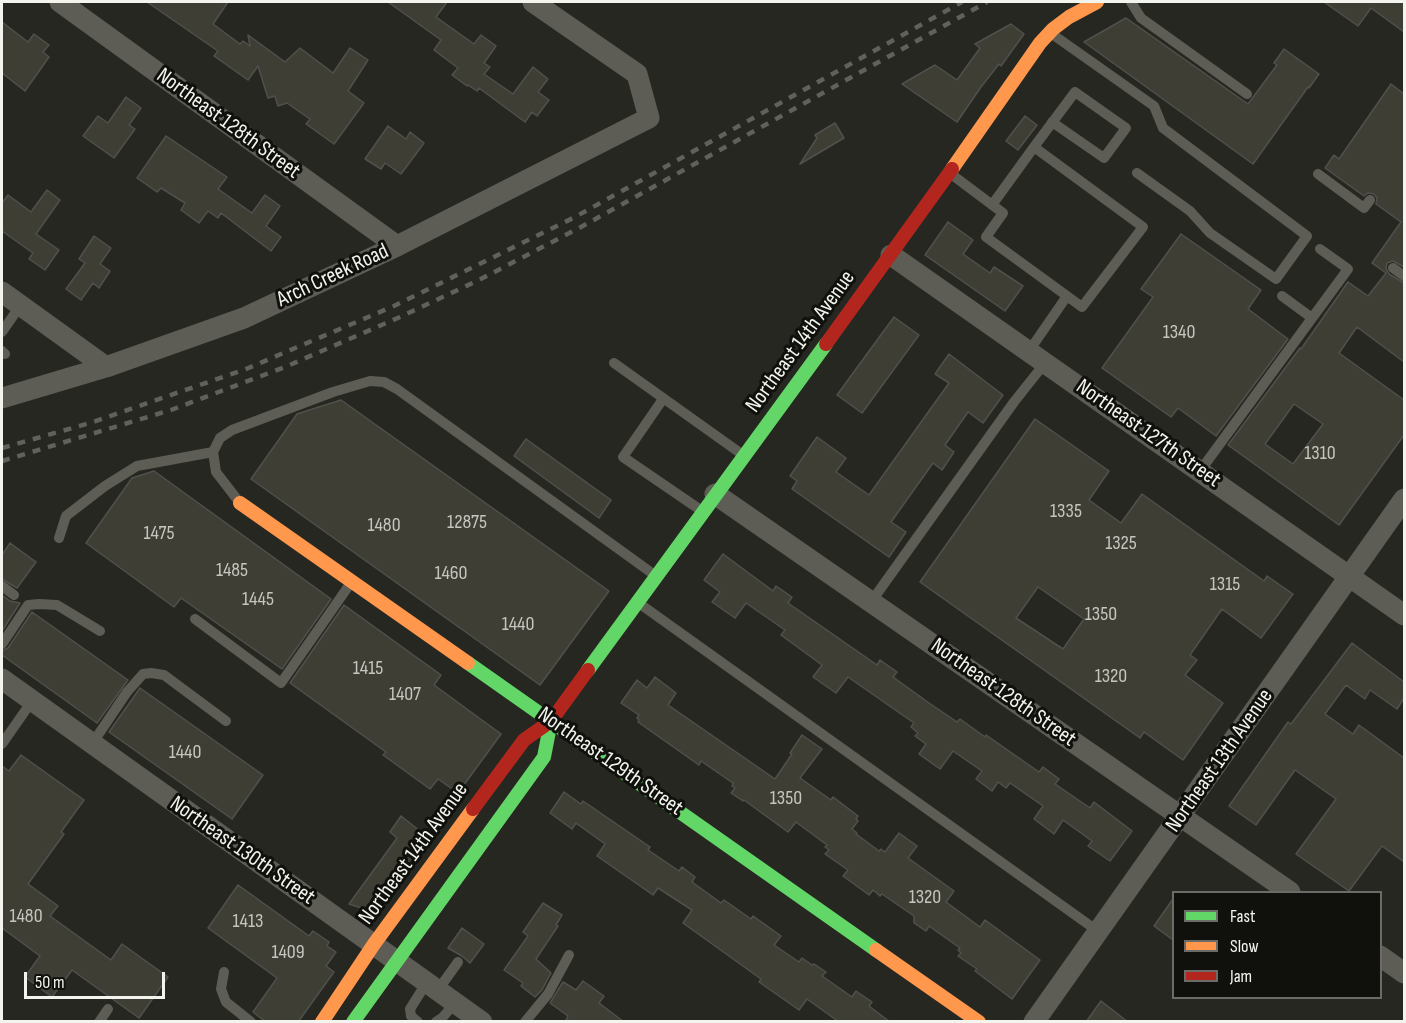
<!DOCTYPE html>
<html>
<head>
<meta charset="utf-8">
<style>
  body { margin:0 }
  #map { position:relative; width:1406px; height:1023px; overflow:hidden; background:#272722; font-family:"Sofia Sans Condensed",sans-serif }
  canvas { display:block }
  .frame { position:absolute; inset:0; border:3px solid #f4f4ef; pointer-events:none }
  .legend { position:absolute; left:1172px; top:891px; width:210px; height:108px; box-sizing:border-box; background:#10110d; border:2px solid #6b6c67; margin:0; padding:8px 10px; list-style:none; font-size:18px; color:#f4f4ef }
  .legend li { display:flex; align-items:center; gap:12px; height:30px }
  .legend b { width:30px; border:2px solid #6b6c67 }
  .scale { position:absolute; left:24px; top:972px; width:141px; height:27px; box-sizing:border-box; border:3px solid #f4f4ef; border-top:0; padding-left:8px; font-size:18px; line-height:21px; white-space:nowrap; color:#f4f4ef; -webkit-text-stroke:4px #10110d; paint-order:stroke }
</style>
</head>
<body>
<div id="map">
<canvas width="1406" height="1023"></canvas>
<div class="frame"></div>
<ul class="legend">
<li><b style="height:8px;background:#63d668"></b>Fast</li>
<li><b style="height:8px;background:#ff974d"></b>Slow</li>
<li><b style="height:8px;background:#b3261e"></b>Jam</li>
</ul>
<div class="scale">50 m</div>
</div>
<script>
const g = document.querySelector('canvas').getContext('2d');
g.lineJoin = 'round';
function fill(path, color) {
  g.fillStyle = color;
  g.fill(path, 'evenodd');
}
function poly(rows) {
  const path = new Path2D();
  for (const r of rows) {
    path.moveTo(r[0], r[1]);
    for (let i = 2; i < r.length; i += 2) path.lineTo(r[i], r[i + 1]);
  }
  return path;
}
function stroke(path, color, width, dash) {
  g.strokeStyle = color;
  g.lineWidth = width;
  g.lineCap = dash ? 'butt' : 'round';
  g.setLineDash(dash || []);
  g.stroke(path);
}
function drawText(font, color, halo, rows, align = 'center') {
  g.font = font + ' "Sofia Sans Condensed",sans-serif';
  g.lineWidth = 6;
  g.setLineDash([]);
  g.textBaseline = 'middle';
  g.strokeStyle = halo;
  g.fillStyle = color;
  for (const [text, x, y, turn = 0] of rows) {
    g.save();
    g.translate(x, y);
    g.rotate((+turn || 0) * Math.PI / 180);
    g.textAlign = isNaN(turn) ? turn : align;
    if (halo) g.strokeText(text, 0, 0);
    g.fillText(text, 0, 0);
    g.restore();
  }
}
const building = poly([
  [147,2,228,2,213,24,240,44,243,41,250,46,248,35,285,62,300,48,333,73,350,48,368,60,348,91,364,103,334,144,306,124,310,119,287,103,278,106,275,96,268,98,258,66,248,80,214,56,218,51,147,2],
  [388,2,447,2,436,17,474,44,481,35,496,46,484,63,490,67,484,74,513,94,533,67,548,79,538,92,549,100,537,116,532,112,525,122,479,88,477,91,468,85,467,86,452,75,458,68,434,50,441,40,388,2],
  [1324,2,1404,2,1404,32,1371,8,1358,26,1324,2],
  [1126,18,1248,104,1277,65,1274,63,1284,49,1319,74,1309,88,1308,87,1253,164,1084,42,1126,18],
  [2,22,28,42,34,34,49,45,43,52,49,57,25,91,2,73,2,22],
  [1011,24,1024,34,1001,66,999,64,981,87,957,122,902,84,935,65,957,80,980,48,975,44,1011,24],
  [1391,84,1404,94,1404,267,1393,261,1387,263,1386,268,1389,274,1404,283,1404,362,1357,327,1339,353,1404,400,1404,435,1339,525,1228,445,1300,348,1301,349,1348,282,1368,296,1386,273,1372,263,1401,222,1376,204,1377,198,1374,194,1368,193,1364,196,1325,168,1334,155,1339,159,1391,84],
  [1294,404,1323,424,1293,464,1265,444,1294,404],
  [126,97,141,108,129,125,135,129,114,158,83,136,98,116,108,123,126,97],
  [1025,116,1037,125,1018,150,1006,141,1025,116],
  [835,123,844,138,800,164,817,138,815,135,835,123],
  [388,126,406,139,410,132,424,143,401,174,385,163,381,169,365,159,388,126],
  [166,136,227,177,218,189,252,213,265,195,280,206,266,226,281,237,271,251,221,213,218,218,208,211,199,223,181,210,185,203,161,188,157,192,137,178,166,136],
  [47,190,60,200,36,234,59,250,45,270,29,259,33,253,2,231,2,203,8,195,31,212,47,190],
  [948,222,973,240,963,254,990,273,994,267,1023,286,1005,311,925,255,948,222],
  [1181,234,1261,290,1248,309,1288,339,1216,436,1178,408,1171,417,1102,368,1153,297,1141,289,1181,234],
  [94,236,111,248,100,264,110,271,99,288,93,283,81,300,66,289,85,263,79,259,94,236],
  [894,317,919,335,862,413,837,395,894,317],
  [949,354,1003,395,983,423,968,412,945,445,954,452,942,470,933,463,891,522,906,532,889,557,792,489,797,481,790,476,817,437,846,458,836,472,869,495,949,383,935,374,949,354],
  [341,400,609,591,540,685,251,479,297,414,341,400],
  [1035,419,1109,471,1089,500,1121,523,1142,494,1264,581,1267,576,1293,594,1261,638,1222,609,1190,655,1197,660,1185,675,1223,703,1183,760,1144,732,1140,738,920,582,1035,419],
  [1038,587,1084,619,1063,649,1016,618,1038,587],
  [526,439,611,500,599,518,514,456,526,439],
  [154,471,331,599,282,669,181,598,174,607,86,543,132,478,154,471],
  [10,543,36,562,17,588,2,579,2,555,10,543],
  [723,554,773,591,776,586,792,597,788,603,877,665,880,660,897,672,893,677,929,703,957,722,960,719,985,737,986,735,1039,772,1043,767,1059,779,1055,784,1090,808,1094,802,1132,831,1110,861,1088,846,1092,841,1063,820,1054,834,1034,819,1043,806,1010,783,1006,788,998,782,992,791,976,779,982,771,953,751,940,769,919,754,926,744,915,736,918,733,911,727,914,723,848,677,836,693,813,677,822,665,781,635,785,630,746,603,735,618,712,602,720,592,704,580,723,554],
  [2,595,10,601,20,603,2,631,2,595],
  [344,605,441,675,434,685,501,734,458,793,438,779,430,789,383,755,386,752,290,683,344,605],
  [32,612,128,680,97,723,2,655,2,651,8,648,32,612],
  [1352,643,1404,682,1404,698,1397,709,1370,690,1365,699,1346,685,1325,714,1353,734,1359,725,1404,758,1404,862,1382,846,1349,891,1296,854,1336,799,1295,770,1256,825,1229,806,1288,722,1291,724,1352,643],
  [655,677,676,693,668,705,775,779,792,754,790,753,802,735,822,749,800,778,831,800,833,797,858,816,856,819,858,821,852,829,857,833,856,834,879,851,881,849,885,852,899,833,917,846,908,858,954,891,946,902,980,927,985,920,1040,960,1012,999,975,971,977,969,958,956,961,953,958,950,960,948,929,926,926,931,914,923,914,916,882,894,880,896,873,890,869,895,843,876,848,870,825,854,829,850,825,847,827,845,796,822,788,832,744,800,743,801,731,793,735,788,732,786,733,783,701,761,699,765,638,722,639,720,637,718,639,715,621,703,637,680,647,688,655,677],
  [140,688,263,775,232,819,109,732,140,688],
  [21,755,84,800,61,832,64,834,28,884,58,906,50,916,111,960,122,944,168,977,139,1018,72,970,52,997,25,977,40,956,2,928,2,766,9,771,21,755],
  [564,792,581,804,583,801,650,847,648,850,679,871,682,867,695,877,692,882,721,903,724,900,751,919,753,916,781,936,774,945,799,962,802,958,812,965,814,964,826,972,822,976,852,997,856,991,872,1002,869,1006,890,1022,839,1022,807,999,799,1010,759,982,761,979,683,923,692,910,658,888,653,895,597,856,605,844,576,823,572,829,550,813,564,792],
  [401,816,430,839,380,906,368,910,349,904,397,838,390,832,401,816],
  [238,885,309,936,313,931,329,942,327,946,336,952,326,966,334,972,298,1022,266,1022,253,1012,277,978,208,928,238,885],
  [1173,899,1173,940,1154,926,1173,899],
  [543,903,562,915,556,925,558,926,536,959,551,973,542,990,535,997,521,986,523,983,504,970,528,936,523,932,543,903],
  [462,928,484,944,470,963,462,956,448,948,462,928],
  [583,981,604,996,599,1003,624,1022,565,1022,568,1016,550,1003,563,982,576,990,583,981],
  [1101,1001,1128,1022,1086,1022,1101,1001]
]);
fill(building, '#3e3e34');
stroke(building, '#50504d', 1.5);
stroke(poly([
  [1131,2,1141,18,1247,94],
  [1052,34,1154,106,1163,128,1307,236,1276,279,1210,233,1190,211,1137,173],
  [1034,147,1075,92,1126,128,1104,158,1052,122],
  [951,174,1003,213,986,237,1067,296,1029,351],
  [1318,174,1364,208,1370,200],
  [992,205,1034,147,1143,227,1082,307,1067,296],
  [1393,268,1404,276],
  [1282,296,1312,318],
  [2,332,20,306],
  [2,351,5,354],
  [614,363,743,455],
  [663,399,623,457,702,511],
  [1200,471,1348,269,1320,249],
  [240,503,216,472,213,452,220,438,232,430,333,392,370,381,384,382,397,389,656,576],
  [59,538,66,516,105,486,137,466,213,452],
  [2,586,14,595],
  [871,602,1014,402,1045,363],
  [640,604,1099,932],
  [195,619,281,683,350,584],
  [2,644,28,605,39,604,57,605,100,631],
  [2,744,32,701],
  [92,744,127,692,143,674,151,673,164,675,226,721],
  [224,972,221,989,226,1002,251,1022],
  [438,990,458,962],
  [99,1022,108,1009],
  [418,1022,411,1016,410,1009,427,982],
  [436,1022,442,1018,456,1002],
  [525,1022,548,994,569,955]
]), '#5d5d55', 10);
stroke(poly([
  [60,2,397,246],
  [891,255,1404,615],
  [2,292,106,367],
  [2,398,106,367,244,318,397,246,649,118,637,74,533,2],
  [715,494,1290,892],
  [2,679,482,1022],
  [1380,956,1404,973],
  [1034,1022,1404,499]
]), '#5d5d55', 21);
stroke(poly([
  [468,663,876,950],
  [588,670,826,344],
  [353,1022,544,757,551,721]
]), '#63d668', 14);
stroke(poly([
  [952,169,1040,43,1053,29,1069,17,1097,2],
  [240,503,468,663],
  [876,950,979,1022],
  [322,1022,374,944,473,809]
]), '#ff974d', 14);
stroke(poly([
  [826,344,952,169],
  [473,809,524,740,551,721,588,670]
]), '#b3261e', 14);
stroke(poly([
  [2,448,90,423,246,369,394,306,575,217,962,2],
  [2,461,171,410,285,367,400,317,479,280,581,227,987,2]
]), '#61615c', 4.5, [8, 8]);
drawText('20px', '#c6c6c0', null, [
  ["1340",1179,333],
  ["1310",1320,454],
  ["1335",1066,512],
  ["12875",467,523],
  ["1480",384,526],
  ["1475",159,534],
  ["1325",1121,544],
  ["1485",232,571],
  ["1460",451,574],
  ["1315",1225,585],
  ["1445",258,600],
  ["1350",1101,615],
  ["1440",518,625],
  ["1415",368,669],
  ["1320",1111,677],
  ["1407",405,695],
  ["1440",185,753],
  ["1350",786,799],
  ["1320",925,898],
  ["1480",26,917],
  ["1413",248,922],
  ["1409",288,953]
]);
drawText('22px', '#f4f4ef', '#10110d', [
  ["Northeast 128th Street",228,124,36],
  ["Arch Creek Road",333,276,-25],
  ["Northeast 14th Avenue",801,342,-54],
  ["Northeast 127th Street",1148,434,35],
  ["Northeast 128th Street",1003,693,35],
  ["Northeast 13th Avenue",1220,761,-55],
  ["Northeast 129th Street",610,762,35],
  ["Northeast 130th Street",242,851,35],
  ["Northeast 14th Avenue",414,854,-54]
]);
</script>
</body>
</html>
